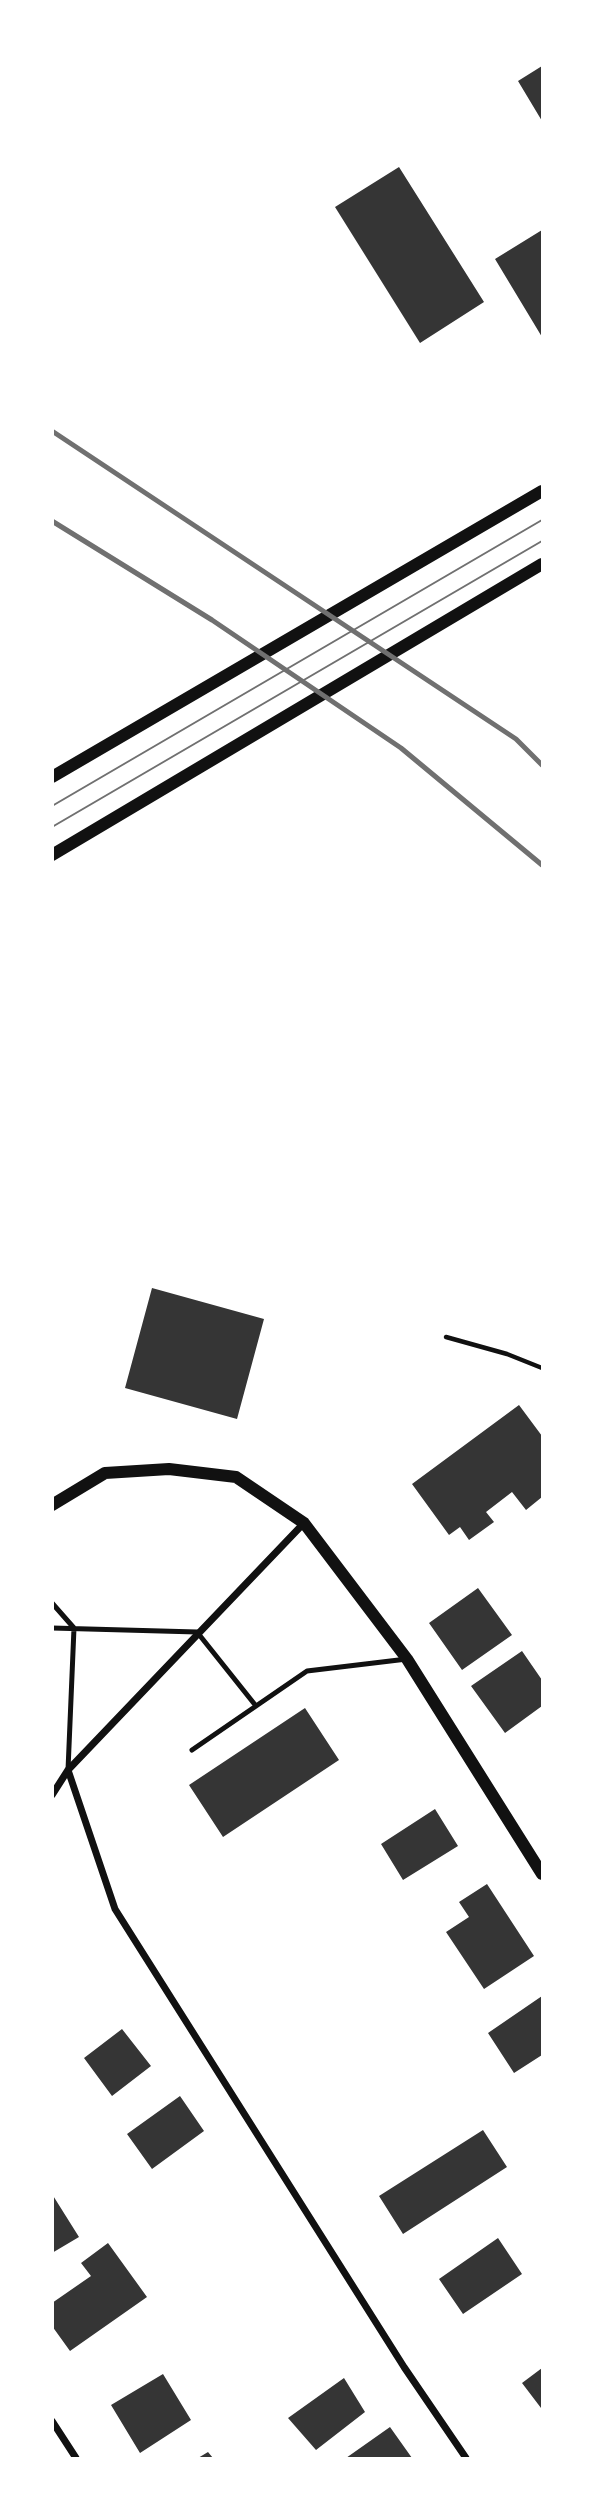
<!DOCTYPE html>
<html>
<head>
<meta charset="utf-8">
<style>
  body { margin:0 }
  #map { position:relative; width:595px; height:2511px; overflow:hidden; background:#fff; font-family:Manrope,sans-serif }
  canvas { display:block }
  .frame { position:absolute; inset:0; border:54px solid #fff; pointer-events:none }
</style>
</head>
<body>
<div id="map">
<canvas width="595" height="2511"></canvas>
<div class="frame"></div>
</div>
<script>
const g = document.querySelector('canvas').getContext('2d');
g.lineJoin = 'round';
function fill(path, color) {
  g.fillStyle = color;
  g.fill(path, 'evenodd');
}
function poly(rows) {
  const path = new Path2D();
  for (const r of rows) {
    path.moveTo(r[0], r[1]);
    for (let i = 2; i < r.length; i += 2) path.lineTo(r[i], r[i + 1]);
  }
  return path;
}
function stroke(path, color, width, dash) {
  g.strokeStyle = color;
  g.lineWidth = width;
  g.lineCap = dash ? 'butt' : 'round';
  g.setLineDash(dash || []);
  g.stroke(path);
}
fill(poly([
  [542,66,542,121,518,81],
  [399,167,484,302,420,343,335,207],
  [542,230,542,337,495,259],
  [152,1288,264,1319,237,1419,125,1388],
  [519,1405,542,1436,542,1497,526,1510,512,1492,486,1512,494,1522,469,1540,460,1527,449,1535,412,1484],
  [478,1588,512,1635,462,1670,429,1623],
  [522,1651,542,1680,542,1706,505,1733,471,1686],
  [305,1708,339,1760,223,1837,189,1785],
  [435,1809,458,1846,403,1880,381,1844],
  [487,1884,534,1956,484,1989,446,1932,469,1917,459,1902],
  [542,1996,542,2055,514,2073,488,2033],
  [122,2029,151,2066,112,2096,84,2058],
  [180,2096,204,2131,152,2169,127,2134],
  [483,2130,507,2167,403,2234,379,2196],
  [52,2194,79,2237,52,2253],
  [498,2238,522,2274,463,2314,439,2279],
  [108,2243,147,2297,70,2351,52,2326,52,2303,91,2276,81,2263],
  [542,2368,542,2407,541,2408,522,2383],
  [163,2374,191,2420,140,2453,111,2405],
  [344,2378,365,2412,316,2450,288,2418],
  [390,2427,412,2458,346,2458],
  [208,2452,213,2458,198,2458]
]), '#353535');
stroke(poly([
  [446,1337,507,1354,542,1368]
]), '#111', 4.5);
stroke(poly([
  [52,1603,74,1628,68,1770],
  [52,1628,197,1632,256,1706],
  [192,1750,307,1671,407,1659]
]), '#111', 5);
stroke(poly([
  [68,1770,115,1909,404,2367,466,2458],
  [52,1795,68,1770,304,1523],
  [52,2421,76,2458]
]), '#111', 7);
stroke(poly([
  [52,777,542,491],
  [52,855,542,564],
  [52,1505,105,1473,169,1469,236,1477,304,1523,407,1659,542,1874]
]), '#111', 12);
stroke(poly([
  [52,806,542,520],
  [52,827,542,541]
]), '#707070', 2);
stroke(poly([
  [52,431,516,739,542,765],
  [52,521,212,620,401,748,542,865]
]), '#707070', 5);
</script>
</body>
</html>
